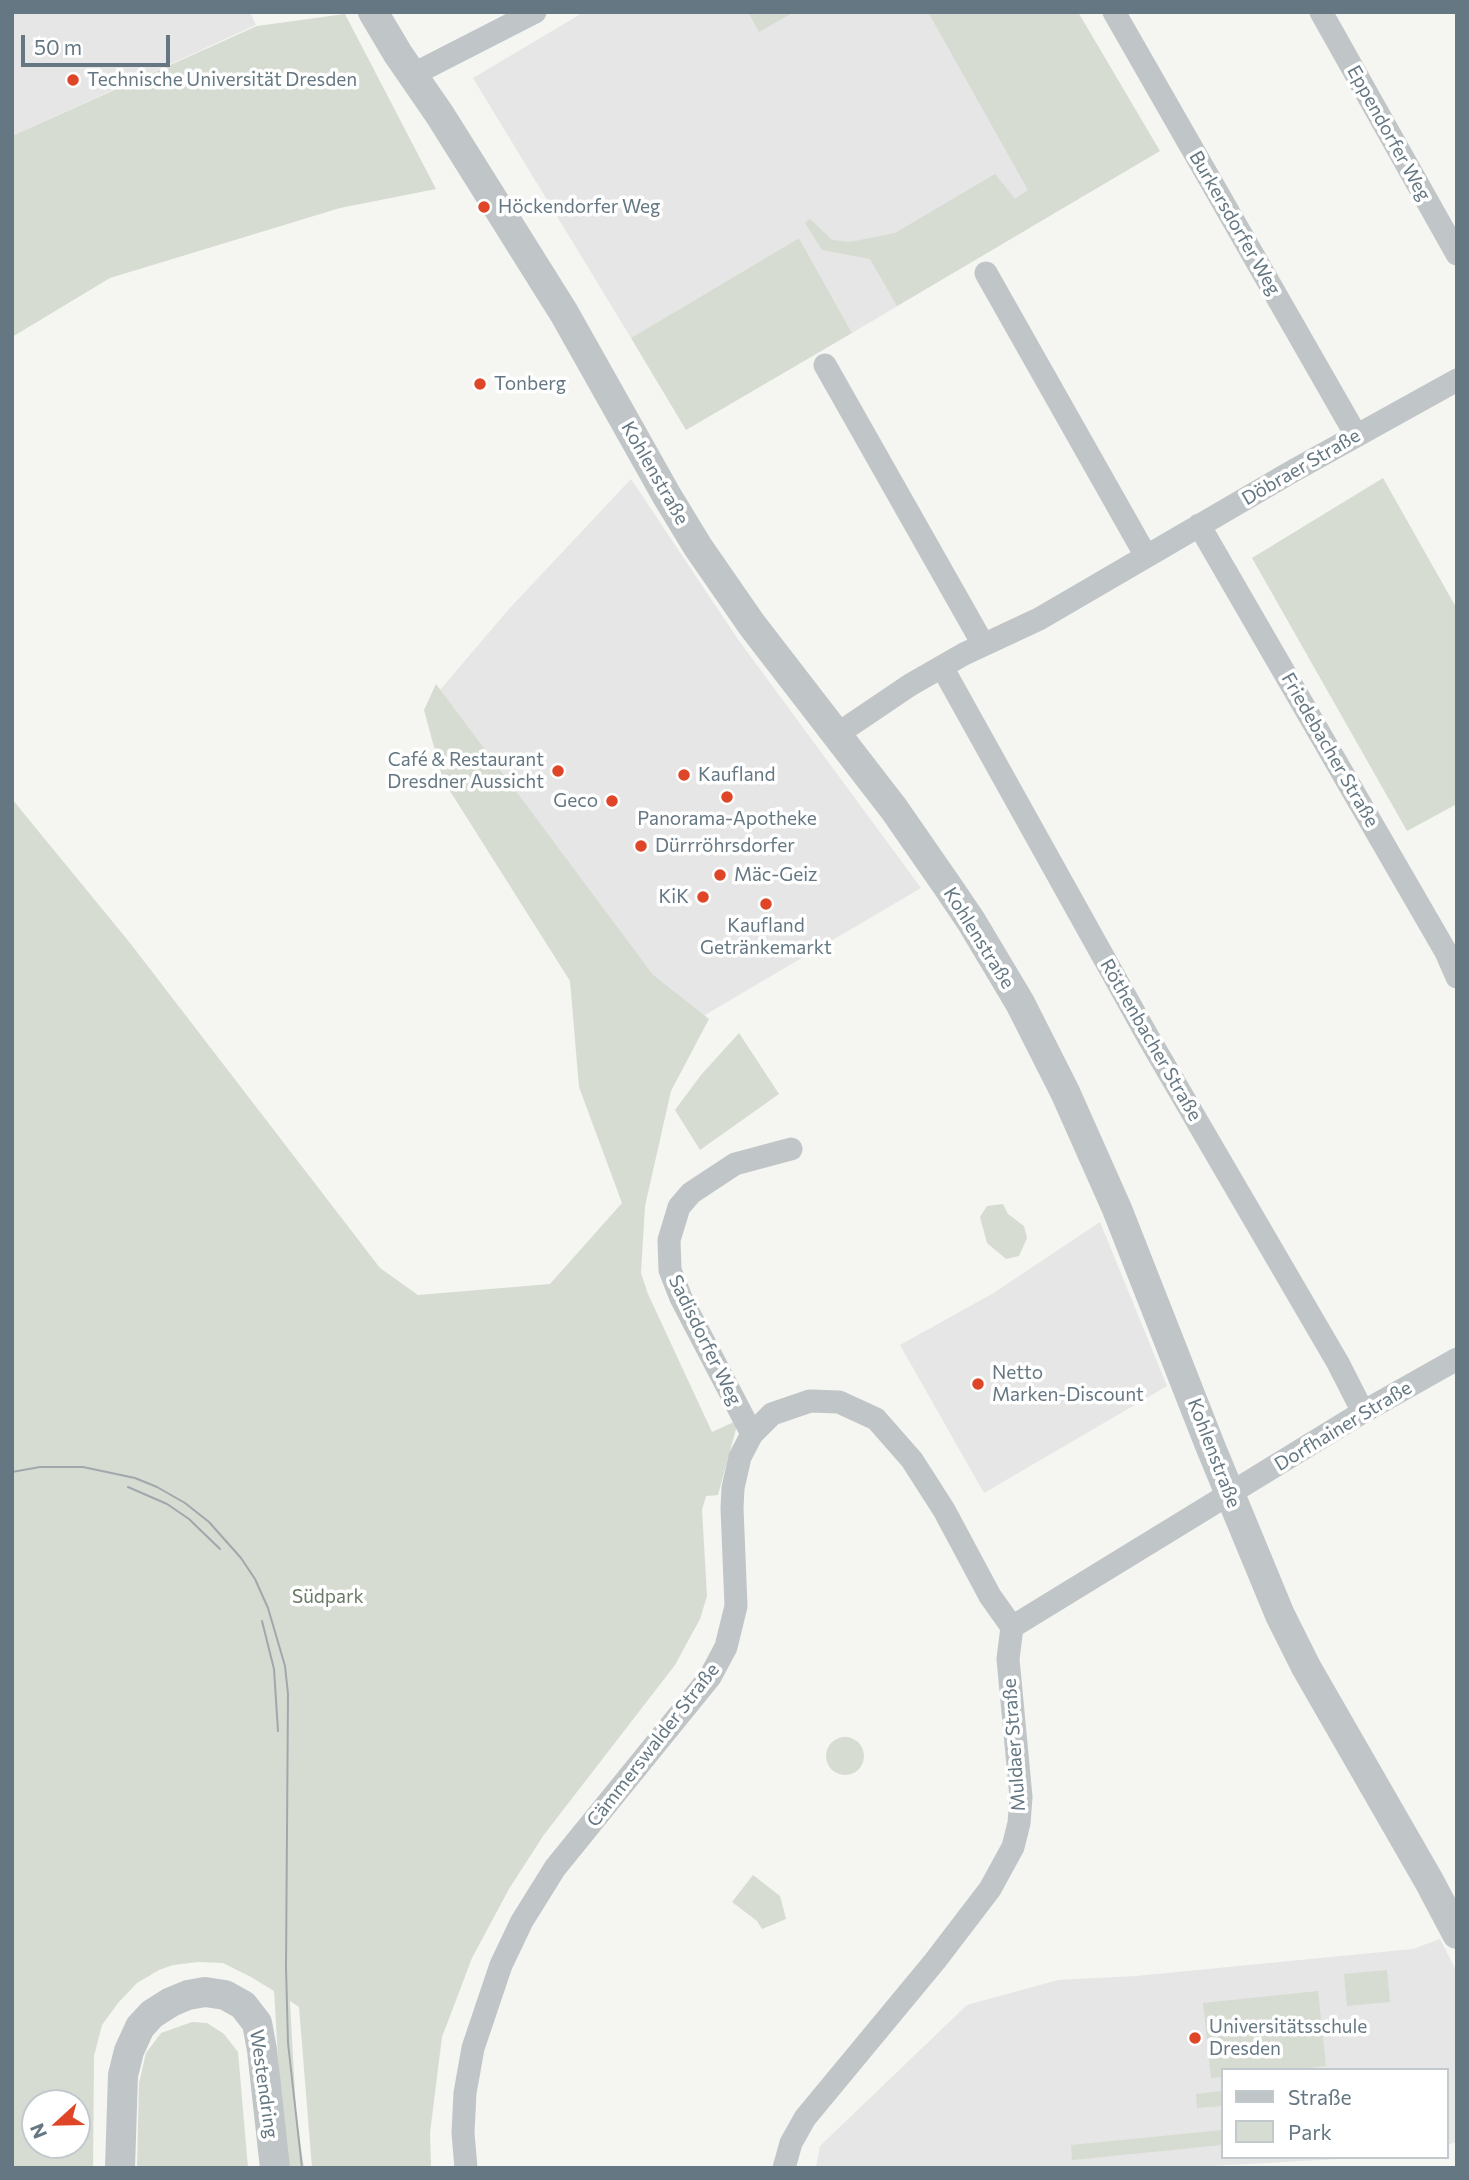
<!DOCTYPE html>
<html>
<head>
<meta charset="utf-8">
<style>
  body { margin:0 }
  #map { position:relative; width:1469px; height:2180px; overflow:hidden; background:#f5f5f1; font-family:Commissioner,sans-serif }
  canvas { display:block }
  .frame { position:absolute; inset:0; border:14px solid #647782; pointer-events:none }
  .legend { position:absolute; left:1221px; top:2068px; width:228px; height:91px; box-sizing:border-box; background:#fff; border:2px solid #c1c9cd; margin:0; padding:9px 12px; list-style:none; font-size:21px; color:#647782 }
  .legend li { display:flex; align-items:center; gap:14px; height:35px }
  .legend b { width:35px; border:2px solid #c1c9cd }
  .north { position:absolute; left:21px; top:2089px; width:70px; height:70px; box-sizing:border-box; background:#fff; border:2px solid #c1c9cd; border-radius:50%; rotate:248deg; font-size:19px; font-weight:700; line-height:28px; text-align:center; color:#647782 }
  .north::after { content:''; display:block; margin:auto; width:24px; height:32px; background:#df4627; clip-path:polygon(50% 0,100% 100%,50% 72%,0 100%) }
  .scale { position:absolute; left:21px; top:35px; width:149px; height:32px; box-sizing:border-box; border:4px solid #647782; border-top:0; padding-left:9px; font-size:21px; line-height:24px; white-space:nowrap; color:#647782; -webkit-text-stroke:5px #fff; paint-order:stroke }
</style>
</head>
<body>
<div id="map">
<canvas width="1469" height="2180"></canvas>
<div class="frame"></div>
<ul class="legend">
<li><b style="height:9px;background:#c0c5c7"></b>Straße</li>
<li><b style="height:19px;background:#d6dcd2"></b>Park</li>
</ul>
<div class="north">N</div>
<div class="scale">50 m</div>
</div>
<script>
const g = document.querySelector('canvas').getContext('2d');
g.lineJoin = 'round';
function fill(path, color) {
  g.fillStyle = color;
  g.fill(path, 'evenodd');
}
function poly(rows) {
  const path = new Path2D();
  for (const r of rows) {
    if (r.length === 3) {
      path.moveTo(r[0] + r[2], r[1]);
      path.arc(r[0], r[1], r[2], 0, 2 * Math.PI);
      continue;
    }
    path.moveTo(r[0], r[1]);
    for (let i = 2; i < r.length; i += 2) path.lineTo(r[i], r[i + 1]);
  }
  return path;
}
function stroke(path, color, width, dash) {
  g.strokeStyle = color;
  g.lineWidth = width;
  g.lineCap = dash ? 'butt' : 'round';
  g.setLineDash(dash || []);
  g.stroke(path);
}
function drawText(font, color, halo, rows, align = 'center') {
  g.font = font + ' Commissioner,sans-serif';
  g.lineWidth = 7;
  g.setLineDash([]);
  g.textBaseline = 'middle';
  g.strokeStyle = halo;
  g.fillStyle = color;
  for (const [text, x, y, turn = 0] of rows) {
    g.save();
    g.translate(x, y);
    g.rotate((+turn || 0) * Math.PI / 180);
    g.textAlign = isNaN(turn) ? turn : align;
    if (halo) g.strokeText(text, 0, 0);
    g.fillText(text, 0, 0);
    g.restore();
  }
}
fill(poly([
  [12,12,250,12,256,25,12,136],
  [584,12,941,12,1053,214,852,333,799,238,631,338,473,78],
  [631,479,737,638,921,888,681,1029,440,690,509,609],
  [1100,1222,1167,1386,984,1493,900,1345,992,1294],
  [1440,1939,1457,1972,1457,2142,1446,2145,1446,2070,1222,2070,1222,2157,1372,2157,1177,2168,816,2168,820,2146,967,2005,1058,1980,1136,1976,1413,1949]
]), '#e5e6e5');
fill(poly([
  [748,12,794,12,759,32],
  [928,12,1078,12,1160,151,897,306,870,259,822,250,805,223,810,219,832,240,850,242,895,233,995,174,1015,199,1028,190],
  [345,14,436,189,340,208,110,278,12,337,12,136,257,26],
  [799,238,852,333,686,430,631,338],
  [1383,478,1457,609,1457,807,1455,805,1407,831,1252,558],
  [436,684,653,975,709,1019,671,1091,645,1206,641,1273,648,1294,712,1432,734,1422,736,1429,718,1495,706,1496,702,1510,707,1596,700,1619,675,1665,543,1836,509,1889,472,1958,442,2037,430,2133,431,2168,312,2168,299,2007,290,2001,296,2113,304,2168,289,2168,281,2107,274,1991,251,1977,223,1963,198,1962,173,1965,159,1970,137,1983,118,2003,102,2025,94,2056,93,2168,12,2168,12,799,130,943,380,1268,418,1295,550,1284,622,1203,579,1087,570,981,443,780,424,710],
  [35,2103,77,2103,77,2145,35,2145],
  [739,1033,779,1094,700,1150,675,1110,701,1075],
  [1003,1204,1008,1214,1024,1226,1027,1238,1019,1256,1006,1259,987,1243,980,1217,987,1206],
  [845,1756,19],
  [753,1875,780,1896,786,1919,762,1929,757,1921,732,1902],
  [1387,1970,1390,2002,1347,2006,1344,1974],
  [1318,1991,1326,2066,1293,2070,1222,2070,1222,2077,1211,2078,1203,2003],
  [192,2022,207,2023,224,2034,238,2052,248,2168,137,2168,139,2083,146,2053,161,2033],
  [1222,2091,1222,2106,1197,2108,1196,2094],
  [1222,2130,1222,2145,1072,2160,1071,2145]
]), '#d6dcd2');
stroke(poly([
  [1114,12,1356,435],
  [1321,12,1457,254],
  [412,75,535,12],
  [986,273,1146,556],
  [825,365,983,644],
  [1199,525,1446,952,1457,977],
  [942,667,1148,1037,1338,1363,1363,1412],
  [836,735,910,685,964,654,1039,619,1293,471,1457,380],
  [752,1434,681,1298,670,1270,669,1240,679,1207,691,1193,735,1164,791,1149],
  [1012,1627,1363,1412,1457,1359],
  [466,2168,463,2133,465,2093,473,2048,501,1965,522,1921,555,1868,710,1677,726,1647,736,1606,732,1508,733,1488,740,1457,752,1434,772,1414,810,1401,839,1402,876,1419,912,1460,944,1510,990,1596,1012,1627],
  [784,2168,791,2143,805,2118,935,1961,990,1889,1013,1847,1019,1823,1021,1797,1008,1659,1012,1627]
]), '#c0c5c7', 23);
stroke(poly([
  [373,12,398,54,440,115,564,313,667,496,698,547,752,625,894,809,946,884,971,921,1020,1003,1065,1092,1117,1209,1211,1448,1280,1615,1306,1667,1429,1881,1457,1934],
  [120,2168,123,2075,129,2051,140,2027,152,2014,171,2002,188,1995,205,1992,225,1995,243,2005,257,2023,262,2050,275,2168]
]), '#c0c5c7', 30);
stroke(poly([
  [12,1472,40,1467,83,1467,135,1478,157,1487,185,1503,209,1522,241,1558,255,1579,268,1608,285,1666,288,1694,286,1967,288,2043,302,2168],
  [128,1487,167,1504,189,1519,220,1549],
  [262,1621,274,1669,278,1731]
]), '#a1a8ac', 2);
for (const [x, y, r, color] of [
  [73,80,7,"#df4627"],
  [484,207,7,"#df4627"],
  [480,384,7,"#df4627"],
  [558,771,7,"#df4627"],
  [684,775,7,"#df4627"],
  [727,797,7,"#df4627"],
  [612,801,7,"#df4627"],
  [641,846,7,"#df4627"],
  [720,875,7,"#df4627"],
  [703,897,7,"#df4627"],
  [766,904,7,"#df4627"],
  [978,1384,7,"#df4627"],
  [1195,2038,7,"#df4627"]
]) {
  const dot = new Path2D();
  dot.arc(x, y, r, 0, 2 * Math.PI);
  g.fillStyle = color;
  g.fill(dot);
  stroke(dot, '#fff', 2.5);
}
drawText('19px', '#647782', '#fff', [
  ["Technische Universität Dresden",87,80],
  ["Höckendorfer Weg",498,207],
  ["Tonberg",494,384],
  ["Café & Restaurant",544,760,"right"],
  ["Dresdner Aussicht",544,782,"right"],
  ["Kaufland",698,775],
  ["Geco",598,801,"right"],
  ["Panorama-Apotheke",727,819,"center"],
  ["Dürrröhrsdorfer",655,846],
  ["Mäc-Geiz",734,875],
  ["KiK",689,897,"right"],
  ["Kaufland",766,926,"center"],
  ["Getränkemarkt",766,948,"center"],
  ["Netto",992,1373],
  ["Marken-Discount",992,1395],
  ["Universitätsschule",1209,2027],
  ["Dresden",1209,2049]
], 'left');
drawText('19px', '#647782', '#fff', [
  ["Eppendorfer Weg",1389,133,61],
  ["Burkersdorfer Weg",1235,223,60],
  ["Döbraer Straße",1301,467,-30],
  ["Kohlenstraße",655,473,60],
  ["Friedebacher Straße",1330,750,60],
  ["Kohlenstraße",979,938,58],
  ["Röthenbacher Straße",1151,1040,60],
  ["Sadisdorfer Weg",705,1340,64],
  ["Dorfhainer Straße",1343,1426,-31],
  ["Kohlenstraße",1214,1453,69],
  ["Cämmerswalder Straße",653,1745,-52],
  ["Muldaer Straße",1014,1745,-94],
  ["Westendring",264,2084,82]
]);
drawText('19px', '#697963', '#fff', [
  ["Südpark",328,1597]
]);
</script>
</body>
</html>
